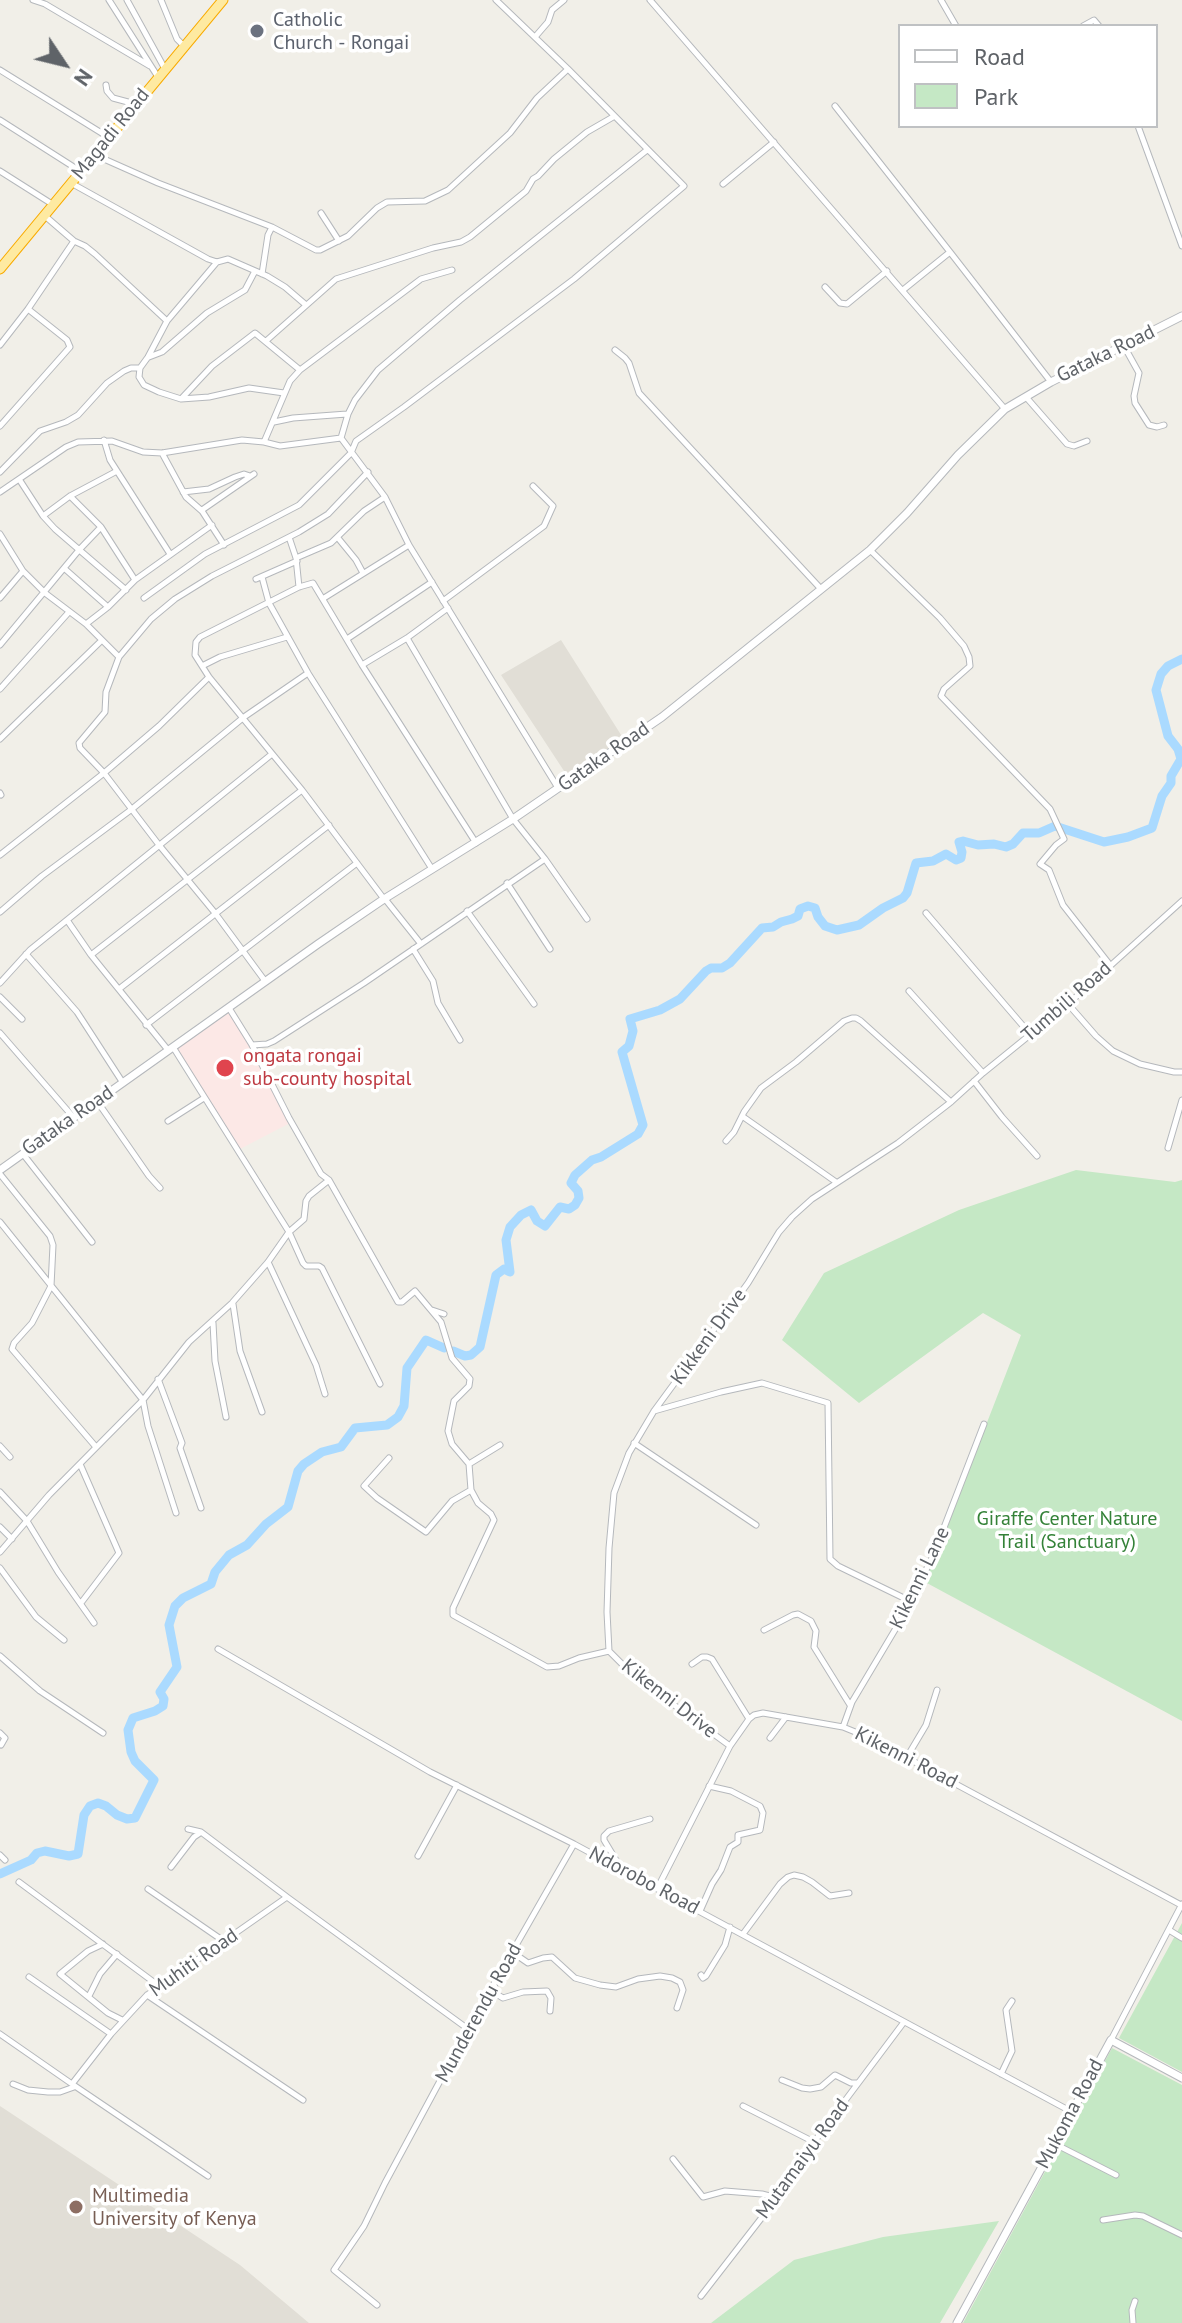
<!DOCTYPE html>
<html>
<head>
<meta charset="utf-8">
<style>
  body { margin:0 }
  #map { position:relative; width:1182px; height:2323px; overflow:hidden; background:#f1efe8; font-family:"PT Sans",sans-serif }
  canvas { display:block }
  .legend { position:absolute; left:898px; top:24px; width:260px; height:104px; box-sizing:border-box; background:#fff; border:2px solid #bfc1c3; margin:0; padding:10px 14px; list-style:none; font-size:24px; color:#5f6368 }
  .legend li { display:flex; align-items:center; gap:16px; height:40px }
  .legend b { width:40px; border:2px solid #bfc1c3 }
  .north { position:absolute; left:24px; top:24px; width:80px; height:80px; -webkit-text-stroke:6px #fff; paint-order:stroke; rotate:125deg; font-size:22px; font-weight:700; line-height:32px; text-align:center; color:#5f6368 }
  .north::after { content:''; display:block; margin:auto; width:28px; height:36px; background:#5f6368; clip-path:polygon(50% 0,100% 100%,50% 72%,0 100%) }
</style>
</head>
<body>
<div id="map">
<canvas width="1182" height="2323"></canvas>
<ul class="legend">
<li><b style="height:10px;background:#fff"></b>Road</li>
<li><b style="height:22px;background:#c5e8c5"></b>Park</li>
</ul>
<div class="north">N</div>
</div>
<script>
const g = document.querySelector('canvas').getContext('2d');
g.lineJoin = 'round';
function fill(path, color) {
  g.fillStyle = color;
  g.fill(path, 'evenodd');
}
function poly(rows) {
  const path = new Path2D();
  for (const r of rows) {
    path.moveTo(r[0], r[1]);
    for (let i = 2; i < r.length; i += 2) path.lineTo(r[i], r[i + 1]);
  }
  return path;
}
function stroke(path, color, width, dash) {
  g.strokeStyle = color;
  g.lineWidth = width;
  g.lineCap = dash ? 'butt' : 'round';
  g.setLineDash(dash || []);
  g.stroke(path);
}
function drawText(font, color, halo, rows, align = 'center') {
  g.font = font + ' "PT Sans",sans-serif';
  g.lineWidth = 7;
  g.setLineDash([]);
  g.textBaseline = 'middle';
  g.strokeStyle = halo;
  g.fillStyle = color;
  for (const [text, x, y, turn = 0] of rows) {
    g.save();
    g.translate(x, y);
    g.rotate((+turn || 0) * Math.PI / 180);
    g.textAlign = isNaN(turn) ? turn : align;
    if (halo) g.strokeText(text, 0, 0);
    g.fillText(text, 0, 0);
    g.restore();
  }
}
fill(poly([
  [561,640,623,738,568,777,501,675],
  [0,2106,240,2265,309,2323,0,2323]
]), '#e1ded6');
fill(poly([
  [230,1012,251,1047,290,1123,240,1149,176,1049]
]), '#fce8e6');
fill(poly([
  [1076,1170,1175,1182,1182,1180,1182,1721,925,1582,1021,1335,983,1313,859,1403,782,1340,824,1273,959,1210],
  [1182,1923,1182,2072,1119,2038],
  [1112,2048,1182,2085,1182,2323,963,2323],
  [999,2221,940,2323,711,2323,794,2260,883,2237]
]), '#c5e8c5');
stroke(poly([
  [453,1351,465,1356,471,1355,480,1347,496,1275,504,1269,510,1272,506,1240,510,1227,521,1215,531,1210,537,1221,545,1226,560,1207,569,1209,575,1205,579,1198,578,1191,571,1183,575,1175,592,1160,601,1157,638,1134,643,1125,622,1052,629,1046,633,1031,630,1019,660,1010,680,999,706,971,711,968,722,968,730,963,762,928,773,927,781,922,792,919,798,916,800,909,808,906,815,908,818,917,825,926,837,930,859,925,883,908,903,898,907,893,916,863,933,861,946,854,956,860,961,858,962,852,959,842,963,841,978,845,994,844,1006,847,1013,844,1023,833,1039,833,1055,826,1104,842,1128,837,1152,828,1162,796,1171,783,1171,776,1181,759,1178,749,1168,736,1156,690,1161,674,1168,666,1182,659],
  [0,1874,31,1860,37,1853,45,1851,69,1856,78,1854,84,1815,90,1806,98,1803,106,1806,117,1815,127,1819,135,1818,154,1780,135,1761,131,1752,128,1730,133,1718,155,1711,163,1706,164,1699,160,1692,177,1667,169,1625,175,1606,183,1598,211,1584,215,1572,229,1555,247,1545,266,1524,288,1507,298,1471,304,1464,322,1452,341,1447,355,1428,387,1425,398,1417,404,1406,407,1368,426,1340,444,1348]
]), '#aadaff', 9);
const minor = poly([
  [33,0,45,4,150,66],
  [109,0,158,77],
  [127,0,165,69],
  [161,0,177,39,184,46],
  [650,0,1005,409],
  [941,0,956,26],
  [1083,26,1094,20,1099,26],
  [535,37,548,22,552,10,564,0],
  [0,70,108,137],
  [106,85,107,91,113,98,128,102,134,107],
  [835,106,950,252],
  [0,120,80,171],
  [1138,126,1182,246],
  [95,155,158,183,272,227,316,250,320,250,348,236,377,208,387,202,425,201,448,190,510,133,537,98,568,69],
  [0,171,52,204],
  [71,183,208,259,217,262,228,259,267,276,285,287,306,305],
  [723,184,774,142],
  [321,213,339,241],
  [45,216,74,241,85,246,95,254,167,321],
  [217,262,167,321,148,357,140,368,139,377,144,385,159,392,181,399,209,397,249,388,284,393],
  [262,274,268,235,272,227],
  [825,287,840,303,847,304,887,271],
  [903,290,950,252,1051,382],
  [266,341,336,279,433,248,461,242,470,237,526,191,533,179,538,176,554,159,587,132,613,117],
  [0,345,28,309,74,241],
  [1124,346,1139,373,1134,396,1135,403,1149,425,1157,427,1164,425],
  [615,350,625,358,629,363,639,393,821,589],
  [149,357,162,352,207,313,245,290,255,271],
  [1026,397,1067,444,1074,446,1087,441],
  [182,398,212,366,255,333,300,370],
  [274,422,293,418,347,414],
  [0,426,70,347,67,340,28,309],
  [104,440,110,460,170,554],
  [264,442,290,381,300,370,421,279,452,270],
  [162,453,186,497,202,511,224,545],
  [0,472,40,431,66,422,78,415,107,383,124,371,131,368,140,368],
  [19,479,43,516,55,529,126,590],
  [0,492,66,447,78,442,112,441,143,452,162,453,242,440,264,442,280,446,341,438],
  [183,492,209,489,235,477,244,474,250,476],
  [70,496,101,527,135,580],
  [202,510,254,474],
  [43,516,70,496,117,471],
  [0,534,23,571,45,593,86,624,119,657],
  [289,537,296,558,299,587],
  [338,538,356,560,363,573],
  [870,550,940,618,964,646,969,657,970,666,944,689,941,696,1050,809,1064,839,1056,845,1040,864,1049,870,1063,905,1110,965],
  [296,558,331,543,364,511,385,497],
  [65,569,108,607],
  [262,577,269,603,308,673,432,869],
  [256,579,297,561],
  [0,598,23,571],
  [144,598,205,554,299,505,351,453,356,441,404,407,574,279,684,186,568,69,496,0],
  [324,598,409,545],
  [443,601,544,526,553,506,533,486],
  [86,624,108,607,135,580,212,525],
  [407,638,513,819,545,859,587,919],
  [347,639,432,582],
  [0,645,79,550,101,527],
  [362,665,407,638,448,608],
  [202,666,220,657,287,637],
  [0,689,69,612],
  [0,739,101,641],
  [558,788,409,545,385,497,341,438,348,414,355,400,378,370,460,300,647,150],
  [0,793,1,795],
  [0,855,104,773,159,726,209,677],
  [507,883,550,949],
  [384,899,302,790,209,677,195,655,196,642,200,637,299,587,313,583,362,665,476,843],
  [385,899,421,944],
  [467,911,534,1004],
  [0,912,42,876,132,809,244,717,308,673],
  [926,913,1030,1034],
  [67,920,91,955,168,1050],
  [413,949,433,981,438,1003,460,1040],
  [26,954,77,1012,123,1083],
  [91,955,302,790],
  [265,981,215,913,159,845,104,773,80,748,79,743,105,712,106,692,119,657,151,619,175,599,212,576,299,532,328,514,368,472],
  [0,983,30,950,272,754],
  [119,989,329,825],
  [909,991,983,1073],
  [0,997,22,1019],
  [1068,1004,1096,1036,1113,1051,1140,1064,1174,1072,1182,1072],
  [229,1008,252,1045,289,1118,321,1174,329,1180,398,1302,402,1302,415,1291,441,1322,452,1358,470,1379,469,1386,454,1401,448,1431,452,1444,469,1464],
  [146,1025,357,863],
  [0,1033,74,1118],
  [252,1045,267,1044,274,1041,364,983,545,859],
  [173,1047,289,1232,303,1263,306,1266,319,1266,322,1268,380,1384],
  [974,1081,1002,1117,1037,1156],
  [97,1101,149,1176,160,1188],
  [742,1116,836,1182],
  [168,1121,204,1098],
  [726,1141,734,1132,744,1112,761,1088,796,1062,844,1021,852,1018,856,1018,861,1021,951,1102],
  [1168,1148,1182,1100],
  [23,1154,92,1242],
  [0,1174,50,1236,53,1245,51,1286,32,1323,14,1343,12,1349,96,1447],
  [0,1222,143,1400,148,1426,176,1513],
  [268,1262,316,1365,325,1394],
  [233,1304,240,1351,262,1412],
  [432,1310,444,1314],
  [213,1323,215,1361,226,1417],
  [158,1379,182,1443,180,1448,201,1508],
  [654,1411,721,1392,762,1383,828,1403,830,1559,838,1566,910,1601],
  [634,1443,756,1525],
  [500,1445,469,1464,471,1490,478,1503,491,1514,494,1520,453,1608,453,1615,547,1667,559,1666,579,1658,609,1651],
  [0,1446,10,1457],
  [389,1458,364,1486,377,1498,426,1532,452,1501,471,1490],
  [80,1464,119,1553,81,1603],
  [0,1492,27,1521,58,1572,94,1623],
  [0,1527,12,1539],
  [0,1552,49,1495,143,1400,189,1342,232,1303,268,1262,289,1232,304,1219,306,1201,309,1196,329,1180],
  [0,1568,36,1617,64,1640],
  [764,1630,793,1615,798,1614,811,1621,816,1631,814,1647,850,1705],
  [218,1649,430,1772,574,1844,1072,2112],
  [609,1651,607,1612,609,1548,614,1493,629,1453,654,1411,748,1283,779,1232,792,1217,812,1199,898,1143,951,1102,983,1073,1068,1004,1182,901],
  [609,1651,633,1675,730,1746],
  [0,1656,40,1691,103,1733],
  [692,1664,702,1657,707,1657,712,1659,749,1719],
  [843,1727,852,1702,902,1618,933,1556,984,1424],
  [0,1733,5,1738,1,1745],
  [770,1738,786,1717],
  [907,1757,926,1725,937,1690],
  [188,1829,201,1832,287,1897],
  [0,1855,5,1860],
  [418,1856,457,1785],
  [171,1867,194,1837,200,1833],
  [622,1870,604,1840,604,1836,609,1831,650,1819],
  [19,1882,159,1986],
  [148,1889,225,1942],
  [657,1889,730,1746,749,1719,754,1715,763,1713,843,1727,870,1738,1181,1905],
  [700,1911,712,1884,721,1870,730,1847,738,1842,738,1835,760,1830,763,1813,760,1806,731,1791,709,1786],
  [1169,1930,1182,1938],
  [743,1934,780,1884,788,1877,794,1875,803,1877,812,1882,830,1896,849,1893],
  [103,1944,88,1951,60,1974,108,2013,122,2020],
  [512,1952,528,1963,543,1958,552,1957,575,1978,600,1985,616,1987,638,1979,660,1976,672,1978,680,1982,683,1990,677,2008],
  [701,1975,703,1978,706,1976,725,1945,730,1927],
  [29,1977,111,2034],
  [494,1985,498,1995,503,1998,523,1992,547,1991,551,1998,550,2011],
  [147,1995,303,2100],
  [89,1996,100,1974,117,1954],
  [0,2034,72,2084],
  [1111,2040,1182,1904],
  [1001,2074,1012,2051,1006,2010,1012,2001],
  [782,2080,802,2088,810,2089,821,2087,835,2075,851,2083,857,2083],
  [13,2084,28,2090,48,2092,60,2092,74,2087],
  [743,2106,814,2142],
  [1055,2144,1116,2175],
  [673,2159,703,2197,725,2191,762,2194,777,2198],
  [208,2176,72,2084,111,2034,147,1995,287,1897,468,2029],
  [1103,2220,1135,2215,1143,2216,1182,2235],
  [701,2296,777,2198,814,2142,904,2022],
  [377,2305,334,2270,364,2226,385,2183,468,2029,574,1844],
  [1133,2323,1132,2310,1135,2301]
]);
const tertiary = poly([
  [0,1170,318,944,384,899,513,819,662,717,870,550,907,513,958,455,1005,409,1051,382,1182,316],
  [957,2323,1111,2040,1182,2078]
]);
const trunk = poly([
  [0,269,223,0]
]);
stroke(minor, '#b5b8bc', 7);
stroke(tertiary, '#b5b8bc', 9);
stroke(trunk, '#f9ab00', 11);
stroke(minor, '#fff', 5);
stroke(tertiary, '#fff', 7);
stroke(trunk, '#feeaa1', 9);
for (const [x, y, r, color] of [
  [257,31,8,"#6b7280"],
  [225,1068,10,"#e0444e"],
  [76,2207,8,"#8d6e63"]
]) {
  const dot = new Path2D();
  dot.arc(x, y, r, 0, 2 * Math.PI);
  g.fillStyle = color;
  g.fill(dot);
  stroke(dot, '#fff', 3);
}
drawText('20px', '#5b616d', '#fff', [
  ["Catholic",273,20],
  ["Church - Rongai",273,43]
], 'left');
drawText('20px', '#5f6368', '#fff', [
  ["Magadi Road",111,134,-51],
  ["Gataka Road",1106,354,-26],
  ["Gataka Road",604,757,-35],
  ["Tumbili Road",1067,1002,-41],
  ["Gataka Road",68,1121,-35],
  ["Kikkeni Drive",709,1337,-54],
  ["Kikenni Lane",920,1578,-64],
  ["Kikenni Drive",669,1699,38],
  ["Kikenni Road",906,1758,27],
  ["Ndorobo Road",644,1881,28],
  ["Muhiti Road",194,1963,-35],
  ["Munderendu Road",479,2013,-61],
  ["Mukoma Road",1070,2114,-62],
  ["Mutamaiyu Road",803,2159,-54]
]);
drawText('20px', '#be3a42', '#fff', [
  ["ongata rongai",243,1056],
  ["sub-county hospital",243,1079]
], 'left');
drawText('20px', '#348238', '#fff', [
  ["Giraffe Center Nature",1067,1519],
  ["Trail (Sanctuary)",1067,1542]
]);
drawText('20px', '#785e54', '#fff', [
  ["Multimedia",92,2196],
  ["University of Kenya",92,2219]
], 'left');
</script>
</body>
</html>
